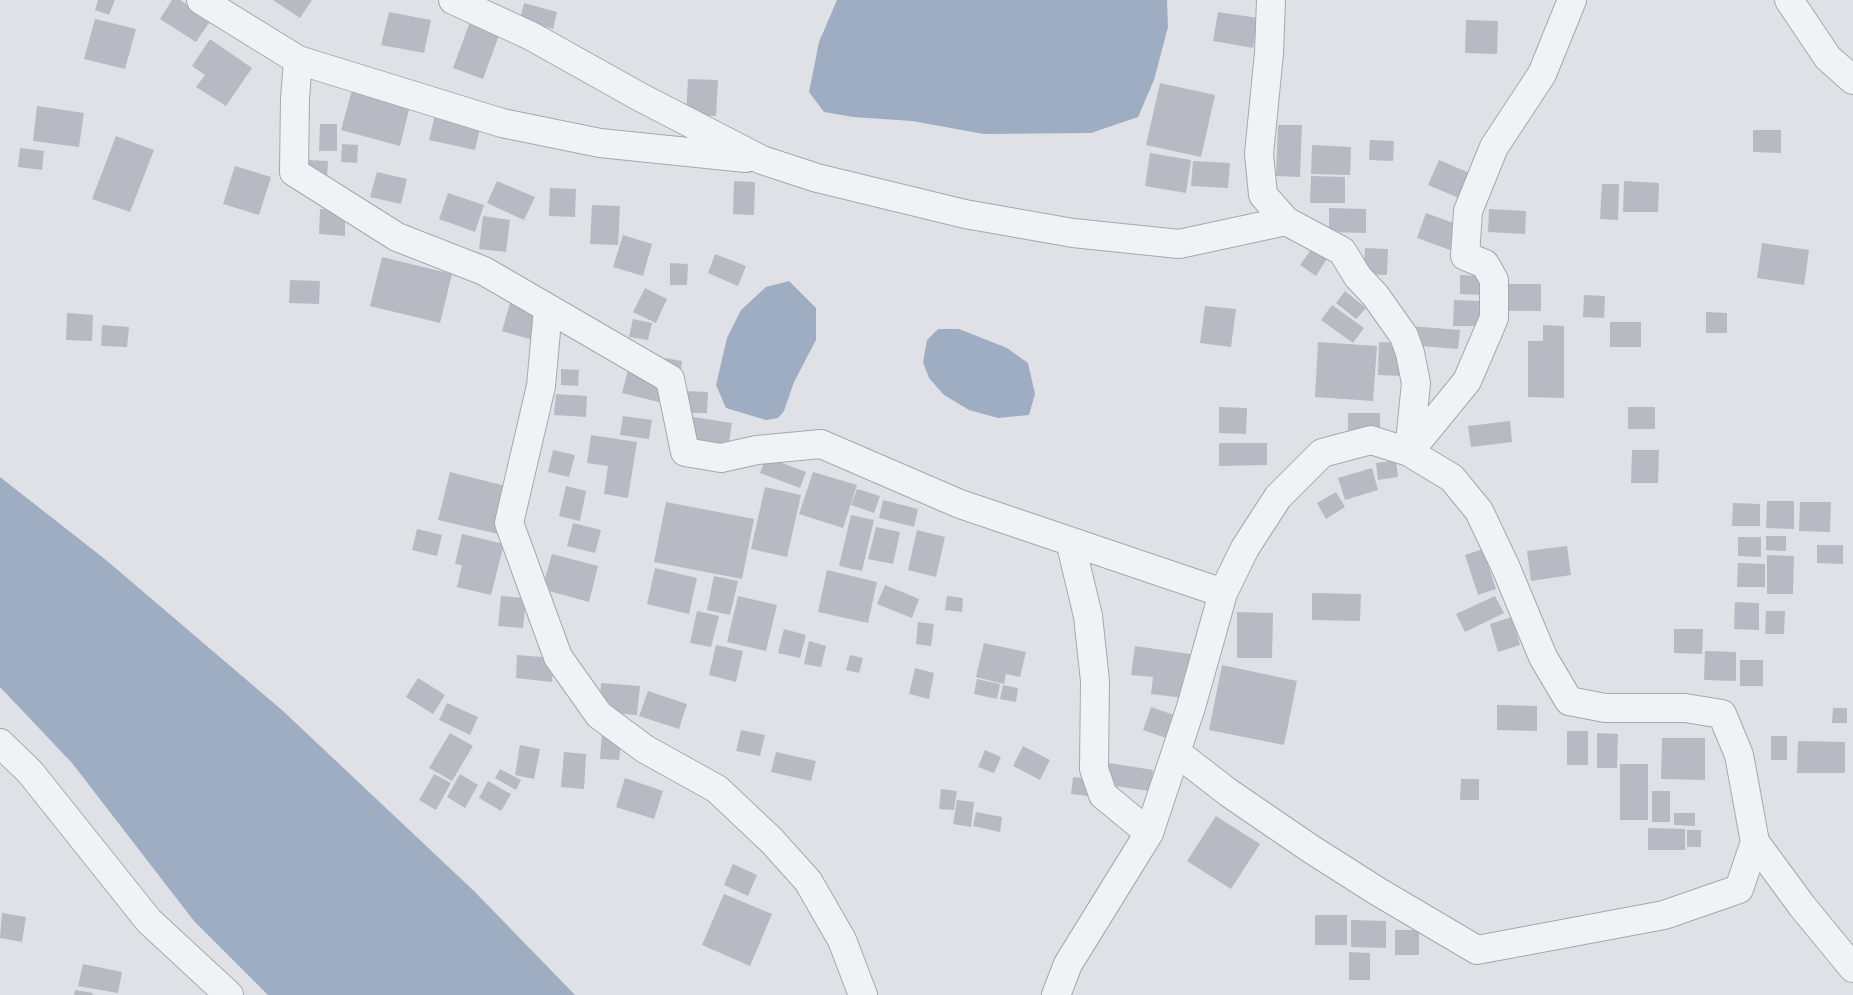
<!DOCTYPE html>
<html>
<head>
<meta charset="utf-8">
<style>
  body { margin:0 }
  canvas { display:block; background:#dfe1e6 }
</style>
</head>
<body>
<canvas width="1853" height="995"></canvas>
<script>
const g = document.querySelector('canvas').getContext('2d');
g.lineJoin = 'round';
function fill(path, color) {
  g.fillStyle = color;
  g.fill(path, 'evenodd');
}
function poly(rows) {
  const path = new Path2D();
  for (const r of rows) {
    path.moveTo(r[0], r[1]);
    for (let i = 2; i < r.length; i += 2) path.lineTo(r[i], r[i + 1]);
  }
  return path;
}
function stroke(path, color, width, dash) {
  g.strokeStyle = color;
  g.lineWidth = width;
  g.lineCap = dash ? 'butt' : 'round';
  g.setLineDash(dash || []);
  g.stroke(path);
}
fill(poly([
  [837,0,1167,0,1168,27,1154,80,1138,117,1091,133,984,134,912,121,853,117,824,112,809,92,819,42],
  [789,281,816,308,816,340,794,382,784,411,778,418,766,420,726,408,716,385,727,338,741,310,766,287],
  [938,329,959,329,1007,348,1028,363,1035,394,1029,415,998,418,969,410,944,395,929,378,923,362,927,340],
  [0,477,106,560,283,711,474,891,575,995,268,995,194,921,72,763,0,687]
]), '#9eadc2');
fill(poly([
  [98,0,115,0,109,15,95,10],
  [172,0,180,0,211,20,196,42,160,19],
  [273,0,312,0,300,18],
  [524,3,557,12,553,29,520,20],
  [389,12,431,20,424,53,381,45],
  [1218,12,1258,18,1253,48,1213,41],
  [472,16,502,27,483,79,453,68],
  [95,19,136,29,125,69,84,59],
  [1466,20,1498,21,1497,54,1465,53],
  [210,39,252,68,226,106,196,87,205,75,192,66],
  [688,79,718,80,716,116,686,115],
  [1160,83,1215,95,1201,157,1146,145],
  [352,90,410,106,400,146,341,130],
  [37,106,84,113,79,147,33,141],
  [436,110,482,120,475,150,429,140],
  [320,124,337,124,337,151,319,151],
  [1278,125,1302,125,1300,177,1276,176],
  [1753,130,1781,130,1781,153,1753,152],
  [116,136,154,150,130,212,92,199],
  [1370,140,1394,141,1393,161,1369,160],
  [342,144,358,145,357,163,341,162],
  [1312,145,1351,147,1350,175,1311,174],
  [20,148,44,151,42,170,18,167],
  [1150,153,1191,160,1186,193,1145,186],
  [309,160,328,161,327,178,308,177],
  [1439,160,1472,174,1461,199,1428,185],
  [1193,161,1230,163,1228,188,1191,186],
  [235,166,271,177,259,215,223,204],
  [377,172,407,179,401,204,370,197],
  [1311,176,1345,177,1345,203,1310,203],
  [497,181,535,197,524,220,487,203],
  [734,181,755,182,754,215,733,214],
  [1624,181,1659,183,1658,212,1623,212],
  [1602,184,1619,184,1618,220,1600,219],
  [550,188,576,189,575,217,549,216],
  [448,193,484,205,475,232,439,219],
  [592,205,620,206,618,245,590,244],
  [1329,208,1366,209,1366,233,1329,232],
  [320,209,345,211,345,236,319,234],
  [1489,209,1526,211,1525,234,1488,232],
  [1426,213,1459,225,1450,250,1417,238],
  [483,216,510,220,506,252,479,249],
  [623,235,652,244,643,276,613,267],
  [1762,243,1809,250,1804,285,1757,278],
  [1315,244,1330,254,1316,276,1300,265],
  [1365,248,1388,249,1387,275,1363,274],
  [715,254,746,266,738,286,708,273],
  [382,257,452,274,440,323,370,306],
  [670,263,688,264,687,285,670,285],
  [1460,275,1482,276,1482,295,1460,294],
  [290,280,320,281,319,304,289,303],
  [1506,284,1541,284,1541,311,1506,311],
  [645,288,667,299,656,323,633,312],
  [1345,291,1366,308,1356,319,1336,303],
  [1584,295,1605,296,1604,318,1583,317],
  [1454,300,1480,301,1480,326,1453,326],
  [510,303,544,313,536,341,502,331],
  [1332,305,1364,328,1353,343,1321,320],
  [1205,306,1236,309,1231,347,1200,343],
  [1706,312,1727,313,1727,333,1706,333],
  [67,313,93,315,92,341,66,340],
  [633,319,652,323,648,340,629,337],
  [1610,322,1641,322,1641,347,1610,347],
  [102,325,129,327,127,347,101,346],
  [1543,325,1564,326,1564,398,1528,397,1528,341,1543,341],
  [1410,326,1460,330,1458,349,1409,345],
  [1318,342,1377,346,1373,401,1315,397],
  [1379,342,1403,343,1402,376,1378,375],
  [665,358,682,361,680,376,662,373],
  [561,369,579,370,578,386,561,385],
  [628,370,665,380,659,402,622,393],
  [684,391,708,392,707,413,683,413],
  [556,394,587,396,586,417,554,415],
  [1219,407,1247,408,1246,434,1219,433],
  [1628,407,1655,407,1655,429,1628,429],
  [1348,413,1380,413,1380,435,1348,436],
  [623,416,652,420,649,439,620,435],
  [693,417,732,423,728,448,689,442],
  [1510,421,1512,442,1471,447,1468,426],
  [591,435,637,442,628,498,604,494,608,466,587,463],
  [1219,443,1267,443,1267,465,1219,466],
  [553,450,575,455,569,477,548,472],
  [1632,450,1659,450,1658,483,1631,483],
  [766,457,806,472,800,488,760,473],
  [1396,460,1398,477,1378,480,1376,463],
  [1372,468,1378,490,1345,500,1338,478],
  [450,472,510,487,498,534,438,520],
  [813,472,857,485,843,528,799,514],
  [566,486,586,491,580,521,559,516],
  [765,487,801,495,787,557,751,549],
  [857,489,880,496,874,513,851,505],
  [1336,492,1345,507,1326,519,1317,503],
  [883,500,918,509,914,527,879,518],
  [1767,501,1794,501,1794,529,1766,528],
  [666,502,754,519,742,579,654,562],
  [1800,502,1831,502,1830,532,1799,531],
  [1733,503,1760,504,1760,526,1732,526],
  [851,515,874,520,862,571,839,566],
  [573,523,601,530,595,553,567,546],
  [876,527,900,532,893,564,868,559],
  [417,529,442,535,437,556,412,550],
  [917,530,945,537,936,577,908,570],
  [462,534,504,544,491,595,457,587,462,565,455,564],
  [1766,536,1786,536,1786,551,1766,550],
  [1738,537,1761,537,1761,557,1738,556],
  [1817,545,1843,545,1843,564,1817,563],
  [1567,546,1571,575,1531,581,1527,551],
  [1483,549,1496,589,1478,595,1465,555],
  [552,554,598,566,589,602,542,589],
  [1767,555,1794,556,1793,594,1767,594],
  [1738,563,1765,564,1765,587,1737,587],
  [655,568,697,578,689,614,647,604],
  [827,570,877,582,868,623,818,612],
  [714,576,738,581,730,615,707,610],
  [885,585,919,599,912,618,877,604],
  [1312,593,1361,594,1360,621,1312,620],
  [501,596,526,598,523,628,498,626],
  [738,596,777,605,766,651,727,642],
  [947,596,963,598,962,612,945,610],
  [1495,596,1504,613,1465,632,1456,614],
  [1735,602,1759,603,1759,630,1734,629],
  [697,611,719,616,711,647,690,643],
  [1766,611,1785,611,1784,634,1765,634],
  [1237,612,1273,613,1272,658,1237,658],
  [1512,617,1520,645,1498,652,1490,624],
  [918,622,934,624,931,646,916,644],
  [784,629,806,635,800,658,778,653],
  [1674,629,1703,629,1702,654,1674,653],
  [809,641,826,646,821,667,804,664],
  [984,643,1026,652,1020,677,1006,674,1004,684,976,677],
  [716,645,743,651,736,682,709,675],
  [1135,646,1190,654,1184,698,1151,694,1153,677,1131,675],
  [1705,651,1736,652,1736,681,1704,680],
  [517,655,554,658,552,682,516,678],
  [850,655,863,658,859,673,846,670],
  [1740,660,1763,660,1763,686,1740,686],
  [1222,665,1297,681,1284,745,1209,730],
  [915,668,934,673,929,699,909,694],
  [418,678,445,695,433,714,406,697],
  [977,679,1000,684,997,699,974,694],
  [601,683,640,686,637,715,599,712],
  [1003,685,1018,688,1016,702,1000,699],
  [648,691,687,704,679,729,639,716],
  [447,703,478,717,470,735,439,720],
  [1497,705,1537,706,1537,731,1497,730],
  [1151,707,1174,715,1166,738,1143,730],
  [1833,708,1847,708,1847,723,1832,723],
  [741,730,765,735,760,756,736,751],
  [1567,731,1588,731,1588,765,1567,765],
  [450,733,473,746,452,781,429,768],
  [1597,733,1618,734,1617,768,1597,768],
  [602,734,622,735,619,760,600,759],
  [1771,736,1787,736,1787,760,1771,760],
  [1662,738,1705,738,1705,780,1661,779],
  [1798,741,1845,742,1845,773,1797,773],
  [520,745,540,749,534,779,515,775],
  [1023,746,1050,760,1040,780,1013,766],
  [985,750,1001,757,994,773,978,767],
  [564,752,586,754,584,789,561,787],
  [776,752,816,761,811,781,771,772],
  [1103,762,1153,770,1150,791,1100,784],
  [1620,764,1648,764,1648,820,1620,820],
  [500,769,521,780,516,790,495,778],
  [434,774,451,783,436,810,419,800],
  [460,774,478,785,465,808,447,797],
  [1073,777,1090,779,1088,796,1071,794],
  [625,778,663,791,654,819,616,807],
  [1461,779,1479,779,1479,800,1460,800],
  [488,781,511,794,501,811,479,798],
  [941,789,957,791,954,810,939,809],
  [1652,791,1670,791,1670,822,1652,822],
  [957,800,974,802,971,827,953,824],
  [976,812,1002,817,1000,832,973,826],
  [1674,813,1695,813,1695,826,1674,825],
  [1216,816,1260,844,1231,889,1187,861],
  [1648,828,1685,829,1685,850,1648,850],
  [1687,830,1701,830,1701,847,1687,847],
  [733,864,757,875,748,896,724,885],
  [724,894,772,914,750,966,702,945],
  [2,913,26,917,22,942,0,938],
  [1315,915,1347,915,1347,945,1315,945],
  [1351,920,1386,921,1386,948,1351,947],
  [1395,930,1419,930,1419,955,1395,955],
  [1349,952,1370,953,1370,980,1349,980],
  [83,964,122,972,118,993,78,986],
  [75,990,93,993,92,995,74,995]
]), '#b7bac2');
const street = poly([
  [201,0,298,60,502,123,600,143,746,158],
  [453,0,531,36,640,97,762,160,817,178,965,214,1073,233,1179,244,1286,221],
  [1271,0,1269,53,1259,154,1263,195,1286,221,1342,251,1358,277,1375,295,1404,336,1410,353,1416,383,1409,452],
  [1789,0,1828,58,1853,80],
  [298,60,295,99,294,172,397,237,484,271,670,379,685,452,721,458,757,450,821,444,960,504,1223,593,1191,707,1149,833,1068,964,1056,995],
  [548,309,541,386,509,523,558,657,599,715,645,749,717,789,772,841,808,881,842,940,863,995],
  [1409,452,1467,381,1494,318,1494,280,1485,264,1465,256,1468,211,1494,147,1542,74,1572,0],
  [1070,541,1088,616,1095,681,1094,769,1103,795,1149,833],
  [1223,593,1245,548,1278,497,1322,453,1371,440,1409,452,1452,478,1479,511,1506,568,1543,657,1569,701,1605,708,1685,708,1722,714,1739,755,1755,842,1802,906,1853,968],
  [0,743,30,772,149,921,229,995],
  [1176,752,1229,793,1311,849,1377,891,1477,950,1664,915,1739,889,1755,842]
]);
stroke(street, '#a5a8af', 30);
stroke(street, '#f1f2f5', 28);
</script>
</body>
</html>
